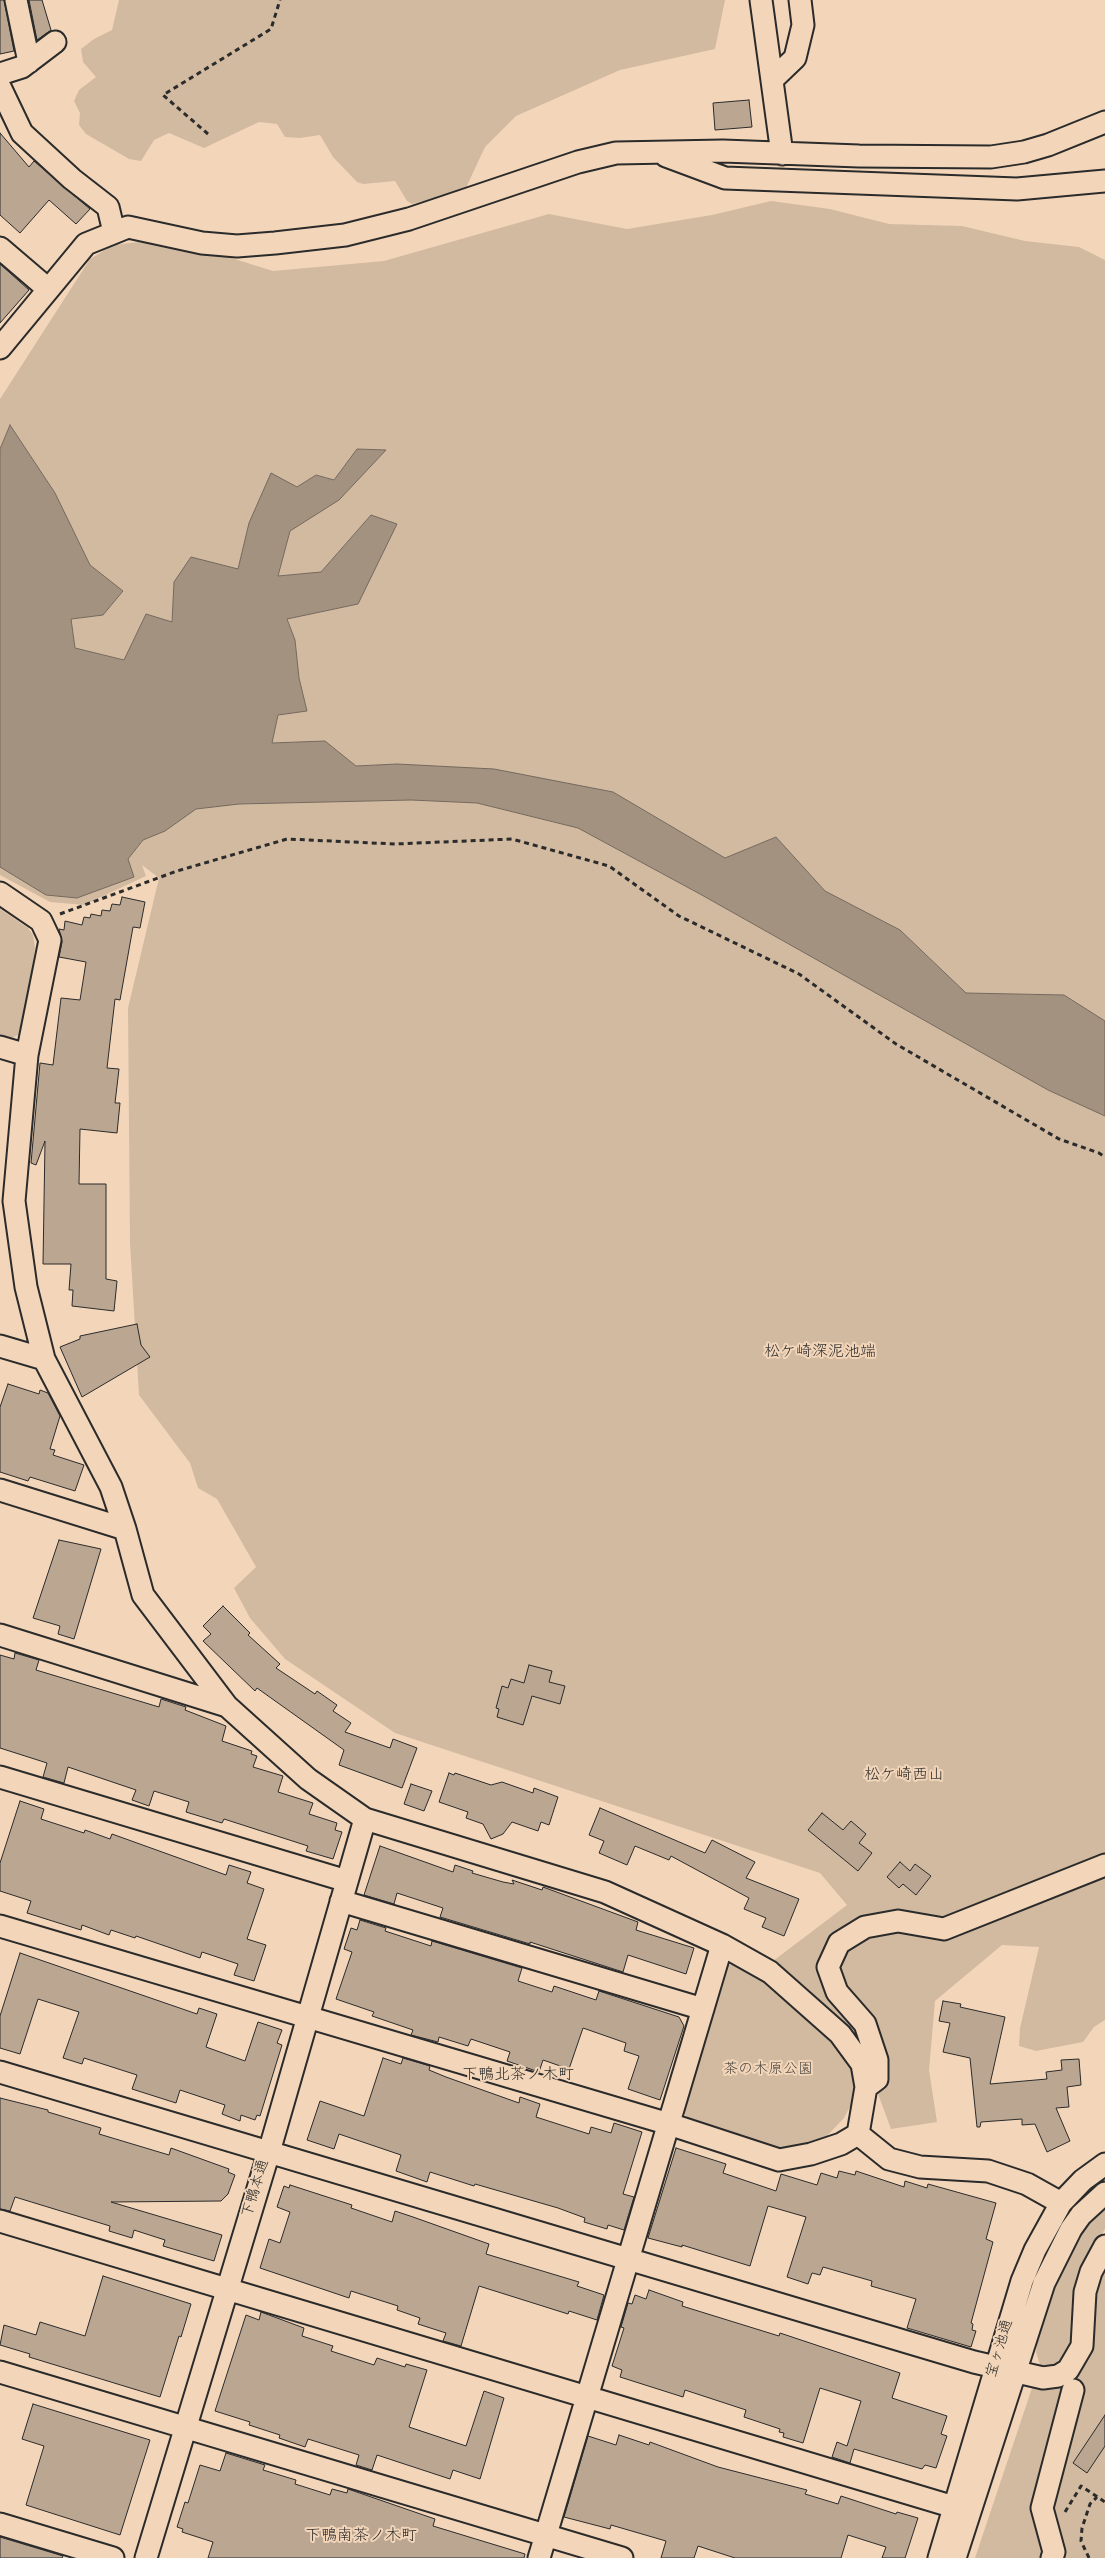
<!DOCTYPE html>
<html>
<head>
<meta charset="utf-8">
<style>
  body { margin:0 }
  canvas { display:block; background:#f3d6b9 }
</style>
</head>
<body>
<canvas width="1105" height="2558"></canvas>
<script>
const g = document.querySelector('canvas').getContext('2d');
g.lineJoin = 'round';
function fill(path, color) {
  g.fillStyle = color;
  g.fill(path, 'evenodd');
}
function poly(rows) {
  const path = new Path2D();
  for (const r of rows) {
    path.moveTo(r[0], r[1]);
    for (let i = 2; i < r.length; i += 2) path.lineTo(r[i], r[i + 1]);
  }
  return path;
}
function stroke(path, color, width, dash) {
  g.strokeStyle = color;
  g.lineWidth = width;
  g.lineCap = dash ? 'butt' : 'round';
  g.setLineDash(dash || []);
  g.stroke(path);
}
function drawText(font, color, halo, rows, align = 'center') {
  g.font = font + ' "Gochi Hand","Klee One",sans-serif';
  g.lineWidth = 4;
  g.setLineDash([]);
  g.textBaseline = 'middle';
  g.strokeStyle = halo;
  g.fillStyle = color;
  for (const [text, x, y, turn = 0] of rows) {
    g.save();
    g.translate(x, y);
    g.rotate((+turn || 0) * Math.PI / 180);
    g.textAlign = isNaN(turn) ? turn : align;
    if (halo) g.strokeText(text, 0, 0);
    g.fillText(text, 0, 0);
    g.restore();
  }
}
fill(poly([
  [119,0,725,0,715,49,620,70,516,116,485,147,465,190,412,204,407,201,395,181,363,184,357,182,333,157,320,135,300,138,285,137,277,124,259,122,204,148,169,133,154,140,141,161,129,159,86,134,79,125,80,113,74,101,79,90,96,77,83,62,81,49,94,39,112,30],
  [771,201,830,209,889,224,962,226,1025,241,1079,247,1105,260,1105,1021,1064,995,966,993,900,930,825,891,776,837,725,858,613,792,397,764,356,766,325,741,272,743,278,714,307,711,299,678,295,640,287,618,358,604,371,515,321,572,278,576,290,531,339,500,385,450,357,449,334,480,316,475,249,523,238,569,174,582,172,623,146,614,125,660,75,648,71,619,103,614,123,591,90,565,55,493,10,425,0,449,0,399,90,259,113,245,147,241,225,256,273,271,384,261,549,214,627,229,712,215],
  [411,800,477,803,578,828,700,894,1048,1090,1105,1116,1105,2020,1094,2027,1083,2042,1036,2051,1019,2046,1020,2028,1039,1947,1002,1945,935,2001,929,2070,937,2122,891,2129,863,2053,773,1961,847,1905,820,1873,395,1733,285,1659,250,1618,234,1588,256,1567,217,1499,198,1488,190,1463,139,1395,130,1243,128,1008,159,878,142,865,146,876,84,905,50,902,0,875,0,867,46,895,77,898,133,877,128,859,143,840,165,831,196,809,239,804],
  [0,909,28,928,33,935,35,948,23,1033,7,1040,0,1038],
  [734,1964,806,2007,854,2068,854,2099,844,2118,824,2139,803,2146,774,2149,693,2127,681,2108,721,1967],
  [1105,2206,1105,2229,1087,2259,1070,2353,1057,2366,1040,2365,1036,2352,1039,2324,1062,2266,1090,2221],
  [1105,2255,1105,2558,975,2558,1032,2388,1069,2380,1086,2362,1092,2344,1092,2284]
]), '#d2baa1');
const water = poly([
  [10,425,55,493,90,565,123,591,103,615,71,619,75,648,124,660,146,614,172,622,174,582,191,557,238,569,249,523,271,473,297,487,316,475,334,480,357,449,386,450,339,500,290,531,278,576,321,572,371,515,397,524,358,604,287,619,295,640,299,678,307,711,278,715,272,743,325,741,356,766,397,764,494,769,613,792,725,858,776,837,825,891,900,930,966,993,1064,995,1105,1021,1105,1116,1048,1090,700,894,578,828,477,803,411,800,239,804,196,809,165,831,143,840,128,859,134,877,77,898,46,895,0,867,0,449,10,425]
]);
fill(water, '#a49280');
stroke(water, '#74695e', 1);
const building = poly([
  [0,0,4,0,14,51,0,54,0,0],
  [29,0,42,0,51,30,37,40,29,0],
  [749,100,752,127,715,130,713,103,749,100],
  [0,133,29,167,34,161,90,209,76,224,49,200,20,233,0,215,0,133],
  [0,264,29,290,0,323,0,264],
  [122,897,145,902,140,928,133,927,120,1000,115,999,107,1068,119,1069,115,1103,120,1103,117,1133,80,1129,79,1184,106,1184,106,1279,117,1281,114,1311,72,1306,73,1290,69,1290,71,1264,43,1264,45,1141,36,1165,31,1163,40,1063,53,1065,61,998,80,1000,86,962,59,957,62,942,59,929,64,930,65,921,82,925,84,917,90,918,91,914,101,916,102,910,110,911,112,904,120,905,122,897],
  [137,1324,141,1345,150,1357,82,1397,60,1347,80,1339,80,1336,137,1324],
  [8,1384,39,1394,40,1390,48,1393,60,1416,50,1449,55,1450,53,1455,84,1465,75,1491,30,1477,28,1481,0,1472,0,1407,8,1384],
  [59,1540,101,1549,74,1639,58,1634,60,1626,33,1618,59,1540],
  [223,1606,250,1633,248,1635,280,1664,276,1668,315,1694,317,1691,337,1705,333,1711,351,1723,345,1732,390,1748,393,1739,417,1748,402,1788,339,1765,344,1750,257,1688,255,1691,203,1641,211,1634,203,1626,223,1606],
  [15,1653,39,1660,36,1670,159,1707,161,1699,186,1707,185,1710,226,1726,222,1741,252,1751,251,1754,257,1756,253,1767,283,1776,278,1792,313,1803,309,1814,337,1823,335,1830,342,1832,333,1859,306,1851,308,1846,224,1819,222,1823,186,1812,189,1802,154,1791,149,1806,132,1800,136,1790,68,1767,64,1783,43,1777,47,1763,0,1748,0,1655,14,1659,15,1653],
  [529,1665,552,1671,549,1682,565,1686,560,1704,532,1696,523,1725,497,1717,499,1709,496,1708,502,1686,508,1688,511,1679,524,1683,529,1665],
  [449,1773,454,1775,455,1773,491,1785,502,1782,533,1793,534,1788,558,1797,549,1825,541,1822,538,1831,512,1822,503,1834,491,1839,483,1824,466,1818,468,1812,439,1802,449,1773],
  [411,1784,432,1791,424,1811,404,1804,411,1784],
  [20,1801,44,1809,41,1819,84,1833,85,1830,110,1839,112,1834,226,1875,229,1865,251,1872,247,1883,264,1889,247,1939,266,1945,254,1981,234,1975,238,1964,202,1952,200,1958,136,1936,135,1938,111,1930,109,1935,82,1925,81,1930,27,1913,31,1901,0,1891,0,1863,20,1801],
  [600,1808,705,1853,712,1840,755,1862,746,1878,799,1899,784,1936,762,1927,766,1918,744,1909,749,1898,671,1856,669,1860,635,1846,627,1865,599,1853,604,1841,589,1835,600,1808],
  [822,1813,843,1830,851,1821,866,1834,859,1843,872,1853,858,1871,808,1830,822,1813],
  [380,1846,453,1872,455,1865,473,1871,472,1873,503,1882,514,1884,512,1880,542,1890,543,1887,638,1922,636,1930,694,1948,686,1974,628,1955,623,1972,530,1942,530,1944,440,1917,443,1908,397,1893,394,1904,364,1895,380,1846],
  [900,1862,910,1871,915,1864,931,1876,916,1895,903,1884,899,1888,887,1877,900,1862],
  [360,1920,386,1928,385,1931,431,1946,432,1941,522,1968,518,1981,552,1992,554,1986,596,2000,599,1991,679,2017,684,2026,660,2100,628,2089,639,2056,624,2051,626,2043,583,2028,569,2069,543,2060,539,2072,507,2061,510,2052,471,2039,468,2046,439,2037,438,2042,411,2035,413,2030,372,2016,374,2012,336,1999,352,1952,344,1949,351,1928,357,1930,360,1920],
  [20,1953,197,2014,199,2008,217,2014,206,2047,245,2061,258,2022,282,2030,277,2043,282,2045,260,2116,257,2115,255,2120,241,2115,240,2121,222,2114,225,2105,180,2090,176,2103,132,2089,137,2075,84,2058,82,2064,63,2058,79,2012,38,1999,20,2054,0,2048,0,2016,20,1953],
  [943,2001,961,2004,960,2007,1005,2017,990,2084,1047,2079,1046,2072,1062,2070,1061,2060,1079,2059,1081,2085,1067,2087,1069,2107,1056,2108,1070,2141,1047,2152,1035,2124,1022,2125,1022,2119,981,2122,980,2127,977,2127,970,2058,943,2052,950,2023,939,2021,943,2001],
  [383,2058,401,2064,403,2058,430,2066,429,2070,446,2077,519,2103,520,2097,540,2104,536,2117,589,2134,591,2127,611,2133,614,2123,642,2132,623,2194,634,2197,624,2230,608,2225,607,2229,584,2222,585,2218,558,2208,475,2184,474,2186,430,2172,427,2182,396,2171,401,2155,339,2134,334,2149,307,2140,320,2101,364,2116,383,2058],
  [0,2098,48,2110,48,2112,101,2128,99,2134,169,2155,171,2148,229,2169,228,2172,235,2175,228,2194,221,2201,111,2202,222,2235,214,2261,163,2246,165,2240,134,2230,132,2238,109,2231,110,2226,15,2197,10,2211,0,2209,0,2098],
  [676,2148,726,2164,723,2173,776,2191,781,2174,817,2185,821,2173,837,2178,839,2171,855,2175,856,2171,904,2187,905,2181,927,2188,928,2184,996,2203,986,2239,993,2242,971,2323,973,2324,972,2330,976,2331,971,2347,907,2328,916,2299,871,2286,872,2281,823,2267,820,2275,812,2273,808,2284,787,2277,806,2217,768,2206,750,2266,682,2245,682,2247,648,2238,676,2148],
  [290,2185,352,2205,351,2208,392,2222,395,2211,413,2217,489,2244,486,2254,579,2282,577,2286,604,2295,597,2320,569,2311,568,2314,479,2286,461,2346,443,2341,446,2333,418,2324,420,2318,397,2310,398,2306,351,2291,349,2298,260,2268,269,2239,280,2243,290,2212,277,2207,284,2186,289,2188,290,2185],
  [103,2276,191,2304,181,2337,179,2336,160,2397,29,2357,30,2354,0,2345,4,2325,36,2335,40,2322,85,2336,103,2276],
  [649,2290,683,2302,682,2306,779,2336,780,2333,900,2373,892,2398,947,2416,941,2434,947,2436,936,2468,925,2465,922,2469,854,2449,850,2463,832,2457,837,2442,847,2446,861,2401,820,2388,803,2443,783,2437,784,2433,779,2432,780,2429,744,2417,746,2410,685,2390,683,2397,620,2377,622,2370,612,2366,624,2328,621,2327,628,2303,632,2304,635,2295,646,2299,649,2290],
  [261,2312,304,2328,302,2336,333,2346,331,2351,374,2365,377,2358,405,2367,406,2364,427,2370,409,2427,466,2446,484,2391,504,2398,480,2479,453,2470,450,2479,377,2455,372,2470,356,2465,359,2455,308,2439,305,2447,279,2438,280,2435,249,2425,250,2422,215,2411,246,2315,259,2320,261,2312],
  [33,2404,150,2440,120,2535,26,2505,44,2446,22,2439,33,2404],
  [1105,2415,1105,2446,1087,2473,1073,2463,1105,2415],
  [619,2435,649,2445,650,2442,718,2467,807,2490,805,2494,838,2504,841,2496,896,2514,897,2512,918,2518,905,2558,882,2558,886,2547,848,2535,841,2558,735,2558,698,2546,694,2558,661,2558,666,2541,611,2525,610,2529,564,2517,588,2436,616,2445,619,2435],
  [226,2453,265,2465,263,2470,296,2480,295,2484,330,2495,332,2489,347,2493,348,2489,435,2519,433,2526,525,2554,524,2558,208,2558,213,2542,182,2532,183,2529,177,2527,185,2502,188,2503,200,2465,220,2471,226,2453],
  [0,2537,63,2556,62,2558,0,2558,0,2537]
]);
fill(building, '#bba692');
stroke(building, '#2b2b2b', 1);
const minor = poly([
  [16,0,29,62],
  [761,0,782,154],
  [0,74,22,67,55,42],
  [772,80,795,58,803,25,800,0],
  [0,87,22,133,72,179,108,207,114,232],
  [666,156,725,178,1017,189,1105,181],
  [0,248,48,289],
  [0,348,86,244,128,227,202,243,237,246,275,243,345,235,409,219,578,162,616,153,723,151,859,156,991,157,1024,152,1048,145,1105,122],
  [0,893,41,921,50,940,27,1055,14,1201,26,1287,44,1359,111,1487,125,1529,143,1595,227,1706,308,1779,365,1819,605,1892,722,1945,770,1972,840,2034,862,2064,866,2087,858,2134,841,2144,811,2154,779,2160,669,2124,0,1926],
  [0,1047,27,1055],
  [0,1346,44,1359],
  [0,1490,125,1529],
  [0,1635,227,1706],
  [0,1777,347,1881],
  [341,1901,703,2009],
  [0,2072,974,2362,1043,2378,1058,2376,1068,2370,1082,2346,1085,2292,1091,2272,1105,2246],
  [869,2085,877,2079,877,2060,865,2024,837,1992,828,1967,839,1943,865,1927,898,1921,944,1929,1105,1865],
  [858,2134,889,2159,920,2167,988,2171,1027,2184,1061,2203],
  [0,2221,954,2507],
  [0,2372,622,2558],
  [0,2524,113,2558],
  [146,2558,269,2152,365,1819],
  [539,2558,722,1945],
  [939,2558,1022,2281,1035,2250,1061,2203,1083,2180,1105,2164],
  [955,2558,1044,2283,1071,2229,1081,2215,1105,2193],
  [1052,2558,1054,2552,1042,2508,1073,2390]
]);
stroke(minor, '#2b2b2b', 25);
stroke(poly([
  [208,134,163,95,271,29,280,0],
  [60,914,177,871,287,839,395,844,512,839,609,866,679,916,799,974,896,1044,1059,1139,1099,1153,1105,1157],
  [1065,2512,1081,2486,1105,2502],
  [1089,2558,1081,2541,1082,2528,1090,2504,1097,2497]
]), '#2b2b2b', 3, [5, 4]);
stroke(minor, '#f3d6b9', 21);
drawText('15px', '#4c4843', '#f3d6b9', [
  ["茶の木原公園",768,2071]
]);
drawText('15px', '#2b2b2b', '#f3d6b9', [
  ["下鴨本通",257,2189,-73],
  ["宝ヶ池通",1001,2349,-73]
]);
drawText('16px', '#2b2b2b', '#f3d6b9', [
  ["松ケ崎深泥池端",820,1354],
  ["松ケ崎西山",904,1777],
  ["下鴨北茶ノ木町",518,2077],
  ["下鴨南茶ノ木町",361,2538]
]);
</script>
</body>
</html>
